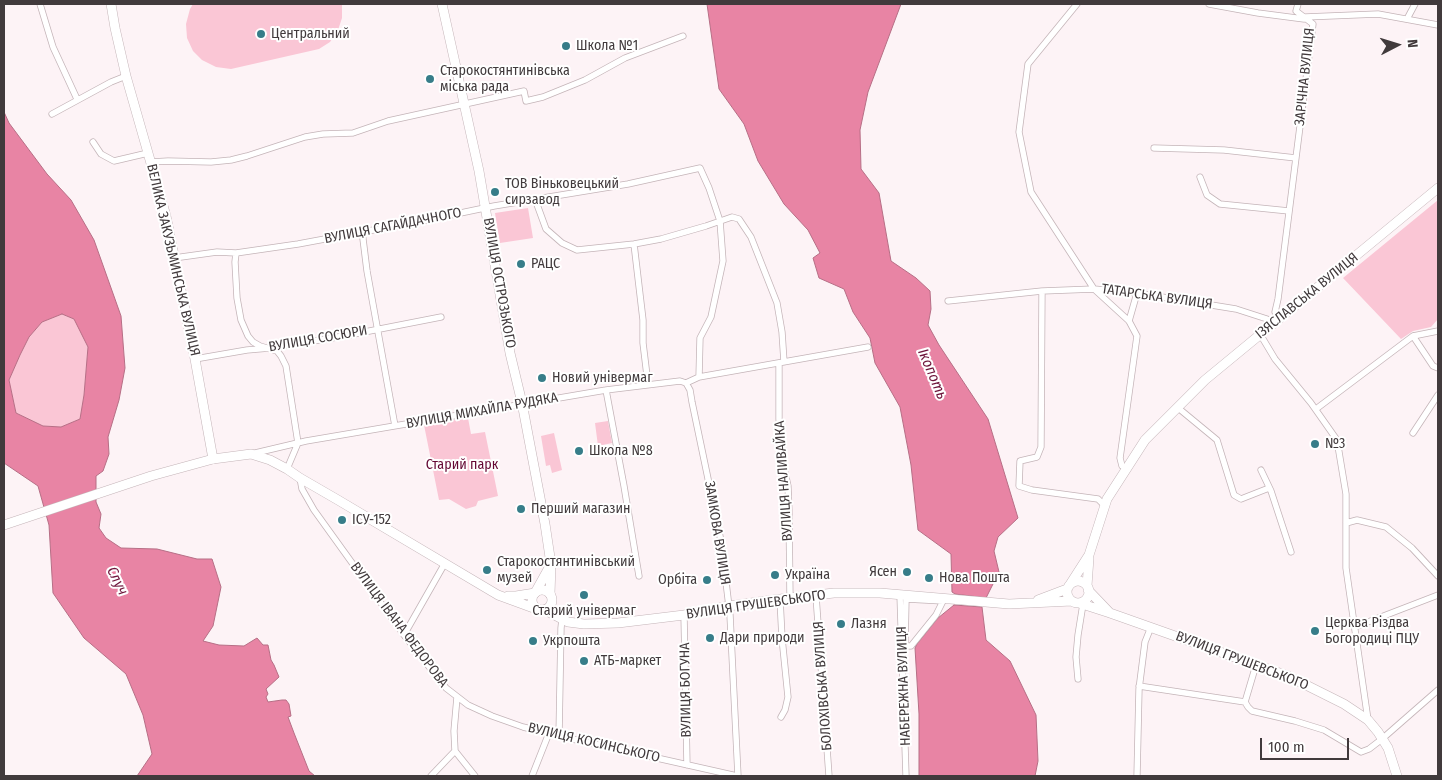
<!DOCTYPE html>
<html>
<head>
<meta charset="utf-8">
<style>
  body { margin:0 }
  #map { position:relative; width:1442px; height:780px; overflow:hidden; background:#fdf3f6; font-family:"Fira Sans Condensed",sans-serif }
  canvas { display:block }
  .frame { position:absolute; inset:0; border:5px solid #413a3c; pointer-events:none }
  .north { position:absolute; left:1372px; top:20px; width:50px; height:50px; -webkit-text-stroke:4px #fff; paint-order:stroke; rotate:85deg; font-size:14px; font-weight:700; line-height:20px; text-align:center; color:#413a3c }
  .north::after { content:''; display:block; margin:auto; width:18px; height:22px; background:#413a3c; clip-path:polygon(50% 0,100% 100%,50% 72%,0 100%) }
  .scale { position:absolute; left:1260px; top:738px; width:89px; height:22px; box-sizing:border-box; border:2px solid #413a3c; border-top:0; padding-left:6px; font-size:15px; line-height:18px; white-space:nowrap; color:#413a3c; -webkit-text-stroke:4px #fff; paint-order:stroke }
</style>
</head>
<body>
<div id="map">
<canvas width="1442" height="780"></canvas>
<div class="frame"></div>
<div class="north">N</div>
<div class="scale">100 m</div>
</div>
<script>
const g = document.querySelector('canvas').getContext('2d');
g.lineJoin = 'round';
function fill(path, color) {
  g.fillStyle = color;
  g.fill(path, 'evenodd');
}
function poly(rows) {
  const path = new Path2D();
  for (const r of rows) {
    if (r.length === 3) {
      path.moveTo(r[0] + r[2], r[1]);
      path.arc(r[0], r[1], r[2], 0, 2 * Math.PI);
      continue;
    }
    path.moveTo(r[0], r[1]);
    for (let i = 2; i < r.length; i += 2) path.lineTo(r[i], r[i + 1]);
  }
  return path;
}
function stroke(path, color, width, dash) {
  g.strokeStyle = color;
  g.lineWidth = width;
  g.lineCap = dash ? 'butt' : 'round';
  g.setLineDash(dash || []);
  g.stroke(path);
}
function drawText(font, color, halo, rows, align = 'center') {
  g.font = font + ' "Fira Sans Condensed",sans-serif';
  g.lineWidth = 4;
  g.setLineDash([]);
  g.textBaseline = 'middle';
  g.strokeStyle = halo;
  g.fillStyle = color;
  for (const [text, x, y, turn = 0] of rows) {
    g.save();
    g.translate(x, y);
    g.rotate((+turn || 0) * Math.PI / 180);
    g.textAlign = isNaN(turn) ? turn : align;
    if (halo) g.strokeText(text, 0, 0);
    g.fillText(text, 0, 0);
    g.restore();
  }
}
fill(poly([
  [193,4,342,4,342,18,338,30,330,42,319,49,231,69,216,67,202,60,193,51,187,38,186,24,190,9],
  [1438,200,1438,319,1431,327,1413,331,1401,339,1343,278],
  [528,208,533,238,500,243,495,213],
  [62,314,74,319,81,331,88,347,84,395,80,419,61,427,43,426,16,413,9,380,20,355,29,337,42,322],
  [468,418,471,434,485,432,498,496,478,501,476,506,466,509,449,499,439,500,424,425],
  [608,421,612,443,598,446,595,423],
  [554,433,562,470,552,473,550,465,546,466,541,436]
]), '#fac6d5');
const water = poly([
  [707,4,901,4,868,92,860,130,861,169,879,193,891,261,916,278,930,291,931,309,928,325,939,345,988,419,1018,518,998,537,994,551,999,572,986,598,955,594,952,592,951,554,918,530,911,465,900,407,875,363,870,338,853,312,844,289,819,278,813,258,820,253,808,230,784,204,758,161,744,124,719,89,707,4],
  [4,112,9,123,47,174,71,200,94,240,121,316,125,368,119,400,108,437,109,454,103,471,96,476,96,502,101,514,99,528,106,538,121,548,157,549,197,559,212,559,221,587,213,626,203,641,219,645,244,646,257,638,263,645,268,645,271,660,274,665,279,677,266,689,268,694,266,697,268,702,282,700,286,700,289,704,291,716,288,717,294,733,309,771,315,776,137,776,152,754,143,715,126,674,84,638,53,593,49,525,38,486,4,463,4,112],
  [62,314,74,319,88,347,84,395,80,419,61,427,43,426,16,413,9,380,20,355,29,337,42,322,62,314],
  [954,605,982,607,986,640,1010,661,1036,715,1038,761,1035,776,919,776,919,714,915,648,917,644,938,618,954,605]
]);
fill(water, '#e884a4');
stroke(water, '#b66e85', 1);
const street = poly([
  [40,4,53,47,77,99],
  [1077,4,1028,64,1019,132,1031,192,1094,289,1129,321,1137,336,1120,458,1122,466,1127,469],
  [1209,4,1258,13,1304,19,1305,17,1378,14,1438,25],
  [1407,19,1415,4],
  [52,114,111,82,126,76],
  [93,142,101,154,114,161,148,153],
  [1154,148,1224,150,1296,158],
  [151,162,168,161,211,162,231,160,247,156,305,137,323,134,353,133,388,121,524,91,526,101,543,97,585,80,625,58,683,36],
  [1200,177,1207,195,1220,204,1289,211],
  [535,199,546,229,562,243,577,250,634,244,661,239,706,226,732,217,739,219,751,237,777,303,782,332,784,362],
  [362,231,367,271,395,426],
  [634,244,643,320,643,343,648,384],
  [236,253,235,262,237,298,241,320,248,336,253,342,260,346,277,351,281,356,286,366,298,443,287,469],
  [174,258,217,252,236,253,298,244,427,220,494,206,628,184,700,168,709,188,720,221,723,261,711,317,700,338,699,377],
  [1042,291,1041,447,1037,457,1020,461,1019,486,1032,490,1098,499,1105,506],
  [948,301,1042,291,1094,289,1137,293,1236,309,1267,319,1272,324],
  [1279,318,1275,312,1278,299,1313,24,1296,11,1298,4],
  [1129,321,1137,293],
  [1260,334,1275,359,1311,403,1337,440,1346,494,1346,568,1368,720],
  [1413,336,1433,366,1438,368],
  [195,359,247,350,270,348,344,336,441,317],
  [779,363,779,419,782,459,788,486,789,511,790,598],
  [686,383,690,390,692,402,721,541,730,615,738,776],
  [606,390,624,486,639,576],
  [1177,407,1217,440,1234,495,1241,499,1269,488],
  [1316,409,1413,336,1438,331],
  [1413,433,1438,395],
  [251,454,306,441,606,390,680,381,686,383,699,377,868,347],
  [1261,470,1271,491,1291,552],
  [300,478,302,489,314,510,404,635,446,688,468,705,492,716,523,727,559,736,737,776],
  [1346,523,1357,520,1386,527,1412,548,1438,576],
  [900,595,906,776],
  [816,596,829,776],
  [780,599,782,638,788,697,785,710,781,717],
  [906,599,943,601,936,615,911,646,905,646,906,599],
  [684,615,687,765],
  [1355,627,1438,595],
  [404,635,445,563],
  [1078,679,1076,657,1078,635,1083,604],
  [1139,686,1245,702,1248,707,1252,711,1295,721,1324,730,1361,752,1369,749,1382,739,1438,690],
  [457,697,454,731,455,751,475,776],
  [1245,702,1256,665],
  [559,736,561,628,562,619],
  [431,776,455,751],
  [532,776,549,733],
  [1137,776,1139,689,1145,642,1151,627]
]);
const secondary = poly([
  [111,4,115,28,126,76,166,216,195,359,213,459],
  [442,4,479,171,510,353,522,403,545,524,551,564,550,594],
  [535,593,550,566]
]);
const primary = poly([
  [4,525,151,476,213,459,251,454,270,460,287,469,300,478,338,500,498,595,539,610],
  [1078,592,11],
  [1071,583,1089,555,1107,499,1145,440,1205,380,1438,188],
  [1087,586,1089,558],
  [1088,590,1110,613],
  [542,600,10],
  [508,596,516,596,535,593],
  [1038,600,1067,589],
  [1079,603,1110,613,1288,676,1344,704,1368,720,1378,732,1388,748,1397,776],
  [545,610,568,622,584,624,618,623,684,615,729,606,780,599,834,593,880,593,1009,604,1072,601]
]);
stroke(street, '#c4b4b8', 7);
stroke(secondary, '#c4b4b8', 10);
stroke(primary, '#c4b4b8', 10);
stroke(street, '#fff', 5.5);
stroke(secondary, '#fff', 9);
stroke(primary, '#fff', 9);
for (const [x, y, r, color] of [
  [261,34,5,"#377d89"],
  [566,46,5,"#377d89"],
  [430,79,5,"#377d89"],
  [495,192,5,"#377d89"],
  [521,264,5,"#377d89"],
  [542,378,5,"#377d89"],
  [1315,444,5,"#377d89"],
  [579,451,5,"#377d89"],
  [521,509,5,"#377d89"],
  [342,520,5,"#377d89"],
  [487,570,5,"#377d89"],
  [907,572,5,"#377d89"],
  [775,575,5,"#377d89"],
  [929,578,5,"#377d89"],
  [707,580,5,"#377d89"],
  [584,595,5,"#377d89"],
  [841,624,5,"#377d89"],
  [1315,631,5,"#377d89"],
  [710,638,5,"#377d89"],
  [533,641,5,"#377d89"],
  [584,661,5,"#377d89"]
]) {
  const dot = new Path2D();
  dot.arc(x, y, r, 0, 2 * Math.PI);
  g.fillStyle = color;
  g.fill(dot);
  stroke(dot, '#fff', 2);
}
drawText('14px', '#413a3c', '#fff', [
  ["Центральний",271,34],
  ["Школа №1",576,46],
  ["Старокостянтинівська",440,71],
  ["міська рада",440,87],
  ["ТОВ Віньковецький",505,184],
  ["сирзавод",505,200],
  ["РАЦС",531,264],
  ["Новий універмаг",552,378],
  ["№3",1325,444],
  ["Школа №8",589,451],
  ["Перший магазин",531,509],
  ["ІСУ-152",352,520],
  ["Старокостянтинівський",497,562],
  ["музей",497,578],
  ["Ясен",897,572,"right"],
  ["Україна",785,575],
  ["Нова Пошта",939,578],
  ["Орбіта",697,580,"right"],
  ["Старий універмаг",584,611,"center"],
  ["Церква Різдва",1325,623],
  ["Богородиці ПЦУ",1325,639],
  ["Лазня",851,624],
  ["Дари природи",720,638],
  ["Укрпошта",543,641],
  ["АТБ-маркет",594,661]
], 'left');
drawText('14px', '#413a3c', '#fff', [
  ["ЗАРІЧНА ВУЛИЦЯ",1305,77,-84],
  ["ВУЛИЦЯ САГАЙДАЧНОГО",393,226,-11],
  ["ВЕЛИКА ЗАКУЗЬМИНСЬКА ВУЛИЦЯ",173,260,77],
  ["ВУЛИЦЯ ОСТРОЗЬКОГО",499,283,80],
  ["ІЗЯСЛАВСЬКА ВУЛИЦЯ",1307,296,-39],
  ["ТАТАРСЬКА ВУЛИЦЯ",1157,297,8],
  ["ВУЛИЦЯ СОСЮРИ",318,339,-10],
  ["ВУЛИЦЯ МИХАЙЛА РУДЯКА",482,411,-10],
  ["ВУЛИЦЯ НАЛИВАЙКА",784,481,-94],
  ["ЗАМКОВА ВУЛИЦЯ",717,533,81],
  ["ВУЛИЦЯ ГРУШЕВСЬКОГО",756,605,-8],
  ["ВУЛИЦЯ ІВАНА ФЕДОРОВА",399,625,53],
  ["ВУЛИЦЯ ГРУШЕВСЬКОГО",1242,661,21],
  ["БОЛОХІВСЬКА ВУЛИЦЯ",823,686,-94],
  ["НАБЕРЕЖНА ВУЛИЦЯ",904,686,-92],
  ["ВУЛИЦЯ БОГУНА",686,690,-91],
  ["ВУЛИЦЯ КОСИНСЬКОГО",594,743,13]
]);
drawText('14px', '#640733', '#fff', [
  ["Старий парк",462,465]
]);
drawText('italic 15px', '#6e153b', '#fff', [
  ["Ікопоть",932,374,67],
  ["Случ",117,581,64]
]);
</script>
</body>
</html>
